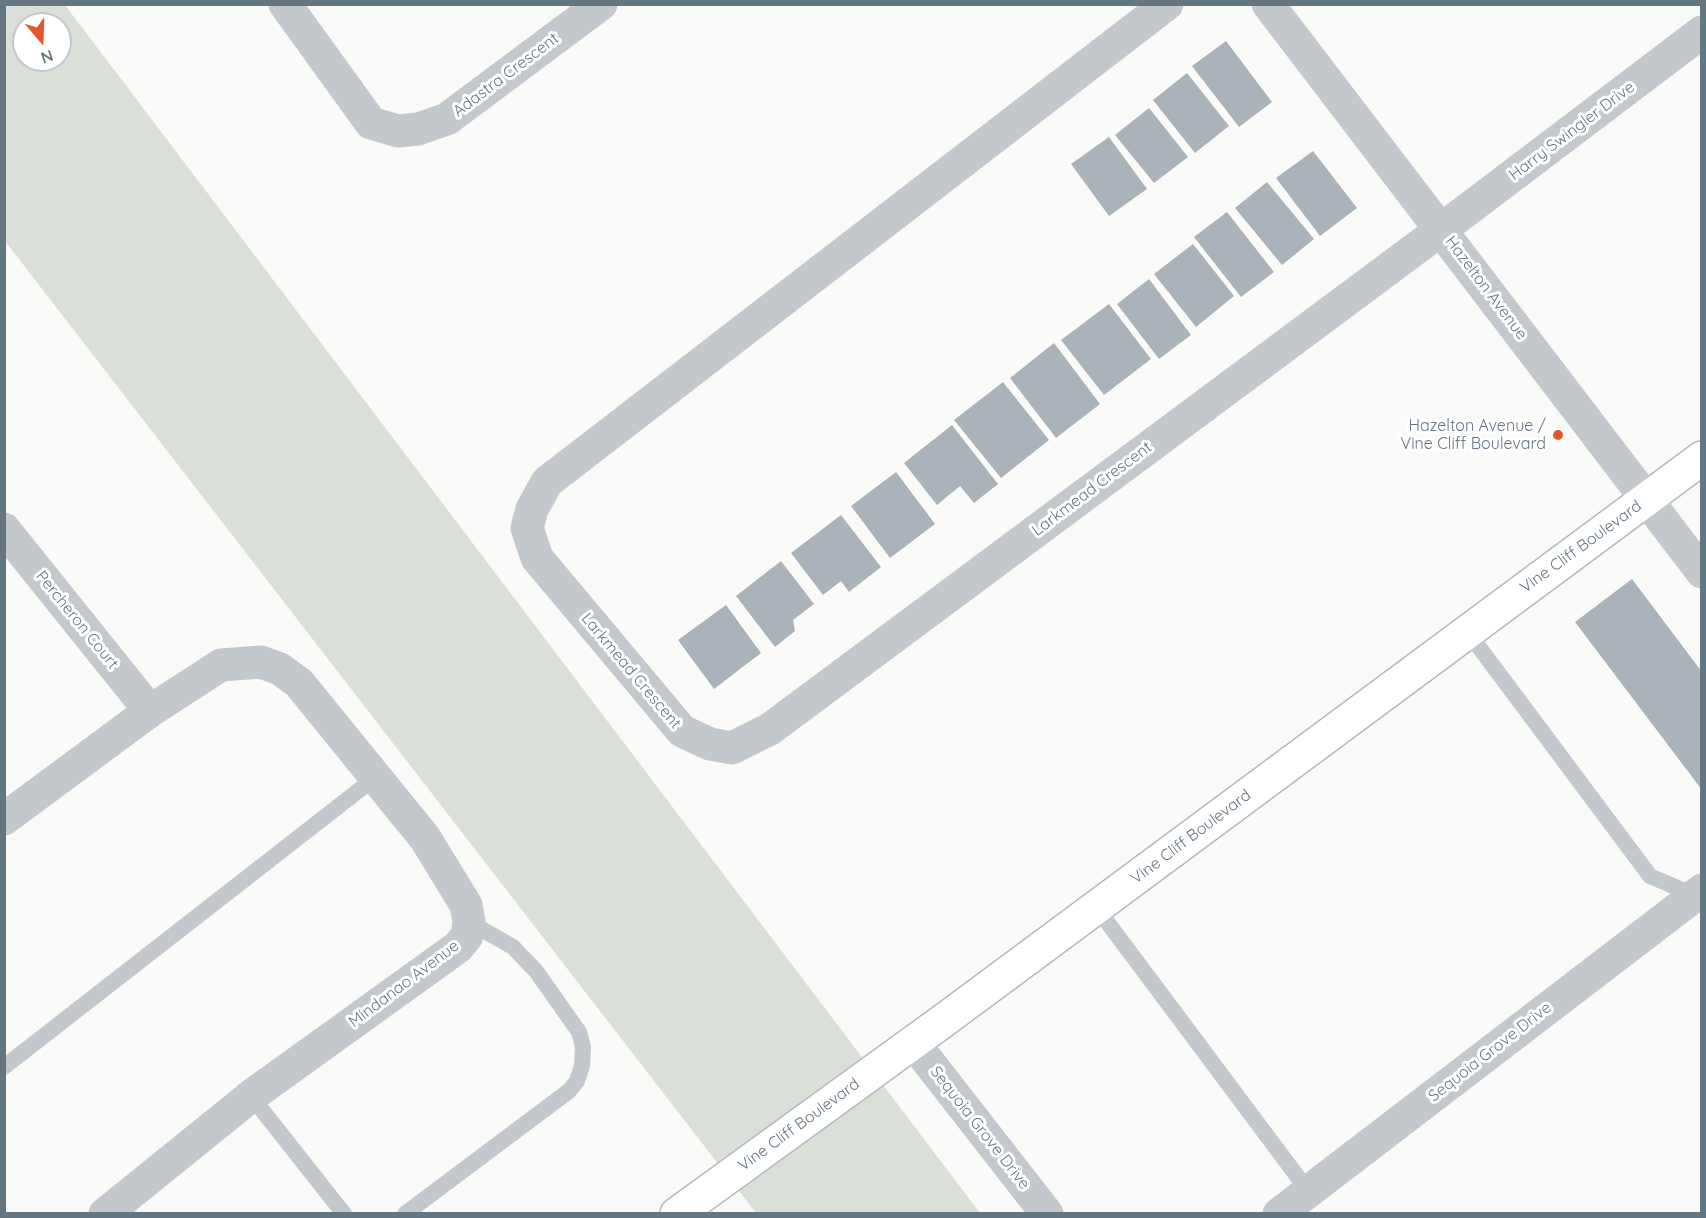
<!DOCTYPE html>
<html>
<head>
<meta charset="utf-8">
<style>
  body { margin:0 }
  #map { position:relative; width:1706px; height:1218px; overflow:hidden; background:#fafaf8; font-family:Quicksand,sans-serif }
  canvas { display:block }
  .frame { position:absolute; inset:0; border:6px solid #657683; pointer-events:none }
  .north { position:absolute; left:12px; top:12px; width:60px; height:60px; box-sizing:border-box; background:#fff; border:2px solid #c1c8cd; border-radius:50%; rotate:161deg; font-size:16px; font-weight:700; line-height:24px; text-align:center; color:#657683 }
  .north::after { content:''; display:block; margin:auto; width:21px; height:27px; background:#e4572e; clip-path:polygon(50% 0,100% 100%,50% 72%,0 100%) }
</style>
</head>
<body>
<div id="map">
<canvas width="1706" height="1218"></canvas>
<div class="frame"></div>
<div class="north">N</div>
</div>
<script>
const g = document.querySelector('canvas').getContext('2d');
g.lineJoin = 'round';
function fill(path, color) {
  g.fillStyle = color;
  g.fill(path, 'evenodd');
}
function poly(rows) {
  const path = new Path2D();
  for (const r of rows) {
    path.moveTo(r[0], r[1]);
    for (let i = 2; i < r.length; i += 2) path.lineTo(r[i], r[i + 1]);
  }
  return path;
}
function stroke(path, color, width, dash) {
  g.strokeStyle = color;
  g.lineWidth = width;
  g.lineCap = dash ? 'butt' : 'round';
  g.setLineDash(dash || []);
  g.stroke(path);
}
function drawText(font, color, halo, rows, align = 'center') {
  g.font = font + ' Quicksand,sans-serif';
  g.lineWidth = 6;
  g.setLineDash([]);
  g.textBaseline = 'middle';
  g.strokeStyle = halo;
  g.fillStyle = color;
  for (const [text, x, y, turn = 0] of rows) {
    g.save();
    g.translate(x, y);
    g.rotate((+turn || 0) * Math.PI / 180);
    g.textAlign = isNaN(turn) ? turn : align;
    if (halo) g.strokeText(text, 0, 0);
    g.fillText(text, 0, 0);
    g.restore();
  }
}
fill(poly([
  [5,5,65,5,980,1213,756,1213,5,241],
  [24,24,60,24,60,60,24,60]
]), '#dadfd7');
fill(poly([
  [1226,41,1272,102,1239,127,1192,66],
  [1187,73,1229,126,1195,153,1153,100],
  [1149,108,1188,157,1154,183,1115,135],
  [1109,137,1147,189,1109,216,1071,164],
  [1313,151,1357,208,1320,236,1276,178],
  [1267,182,1314,239,1282,265,1235,208],
  [1227,212,1274,272,1241,297,1194,237],
  [1193,244,1234,296,1196,327,1154,274],
  [1149,279,1191,335,1159,359,1117,304],
  [1109,304,1151,359,1104,395,1061,340],
  [1054,343,1100,404,1056,438,1010,378],
  [1003,382,1049,440,1001,478,954,420],
  [952,425,998,484,974,503,960,486,937,505,904,463],
  [896,472,935,524,890,558,851,506],
  [841,515,881,567,849,592,841,581,823,595,791,553],
  [781,561,814,604,793,620,795,631,775,647,736,596],
  [1632,579,1702,672,1702,790,1575,622],
  [726,605,761,653,714,689,678,640]
]), '#aab3b9');
const secondary = poly([
  [677,1214,947,1018,1702,458]
]);
stroke(secondary, '#b3babf', 36);
stroke(poly([
  [1467,631,1650,876,1696,896],
  [1096,907,1309,1192],
  [4,1067,376,777],
  [251,1096,344,1214],
  [405,1214,569,1091,577,1081,582,1066,583,1047,579,1032,536,971,513,947,469,922]
]), '#c3c8cc', 16);
stroke(poly([
  [285,4,371,123,398,131,418,129,447,119,601,4],
  [1167,4,547,482,532,509,527,528,537,558,682,731,710,744,732,748,770,729,1442,229,1702,32],
  [1268,4,1702,572],
  [4,529,150,711],
  [4,819,150,711,221,665,261,662,280,669,299,683,425,838,466,905,469,922,467,936,458,947,251,1096,105,1214],
  [913,1042,1047,1214],
  [1279,1214,1702,890]
]), '#c3c8cc', 33);
stroke(secondary, '#fff', 33);
for (const [x, y, r, color] of [
  [1558,435,6,"#e4572e"]
]) {
  const dot = new Path2D();
  dot.arc(x, y, r, 0, 2 * Math.PI);
  g.fillStyle = color;
  g.fill(dot);
  stroke(dot, '#fff', 2);
}
drawText('16px', '#657683', '#fff', [
  ["Adastra Crescent",506,75,-37],
  ["Harry Swingler Drive",1572,131,-37],
  ["Hazelton Avenue",1486,288,53],
  ["Larkmead Crescent",1092,489,-37],
  ["Vine Cliff Boulevard",1581,547,-36],
  ["Percheron Court",77,620,51],
  ["Larkmead Crescent",631,671,50],
  ["Vine Cliff Boulevard",1191,837,-37],
  ["Mindanao Avenue",404,984,-37],
  ["Sequoia Grove Drive",1490,1052,-38],
  ["Vine Cliff Boulevard",799,1125,-36],
  ["Sequoia Grove Drive",980,1128,52]
]);
drawText('16px', '#657683', '#fff', [
  ["Hazelton Avenue /",1546,426],
  ["Vine Cliff Boulevard",1546,444]
], 'right');
</script>
</body>
</html>
